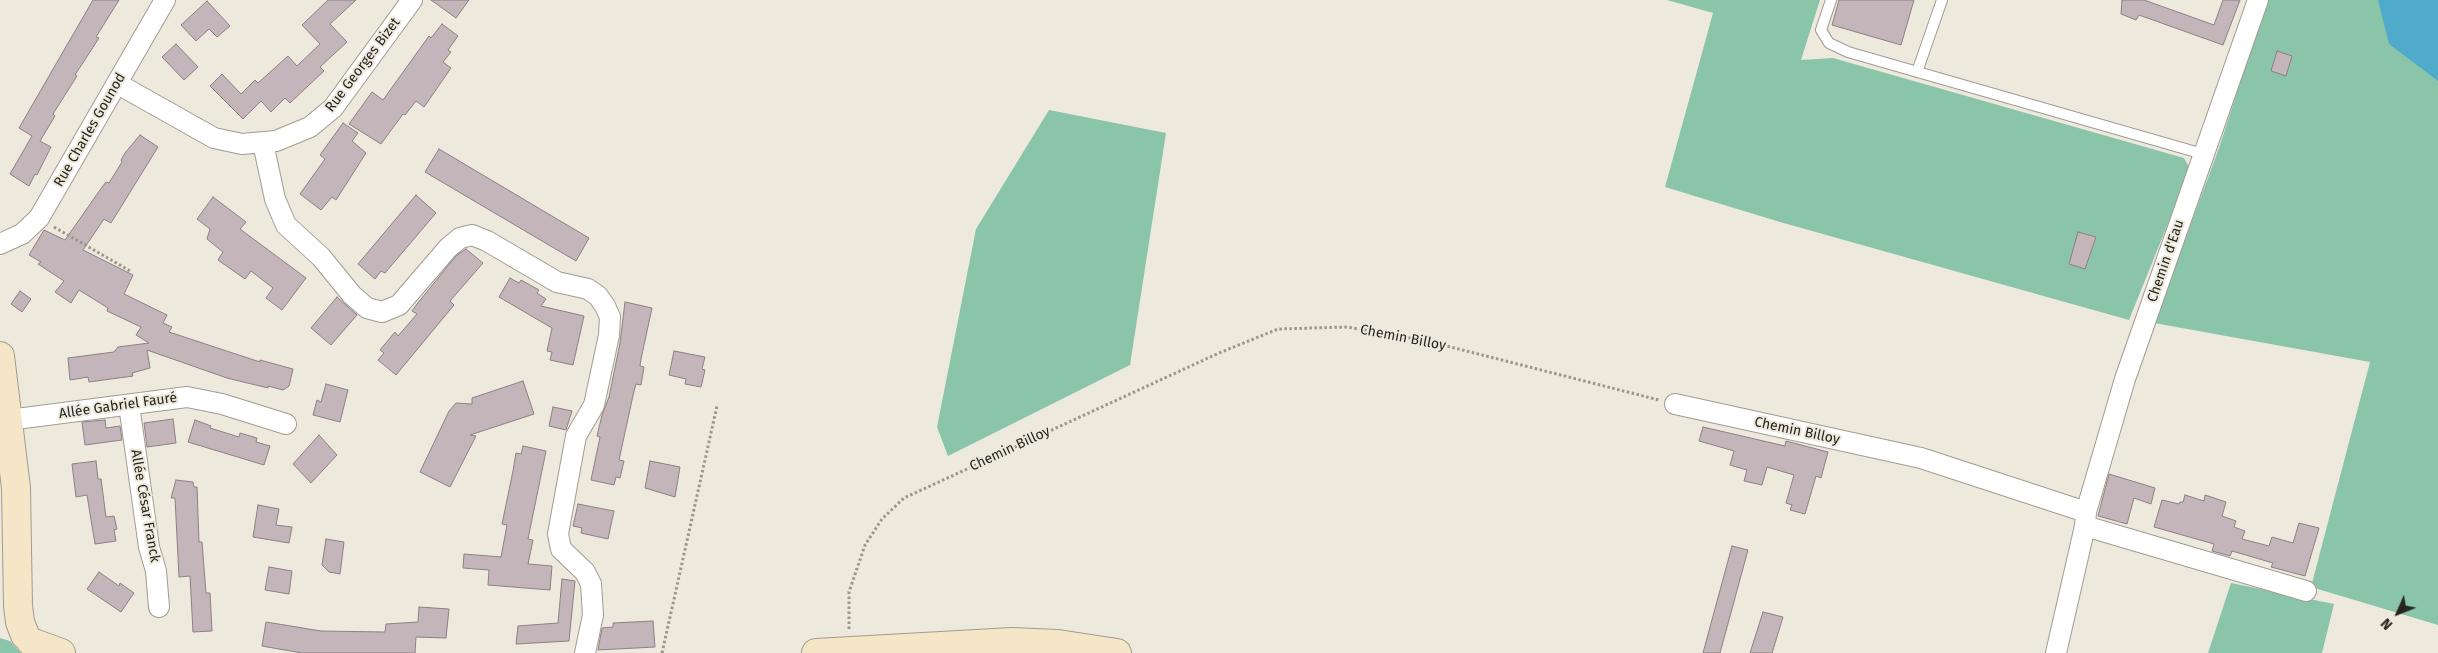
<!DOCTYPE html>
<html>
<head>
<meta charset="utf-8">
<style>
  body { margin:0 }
  #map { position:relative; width:2438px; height:653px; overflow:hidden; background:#eee9dd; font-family:"Fira Sans",sans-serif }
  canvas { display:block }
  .north { position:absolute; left:2373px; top:588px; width:50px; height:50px; -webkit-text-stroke:4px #eee9dd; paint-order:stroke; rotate:226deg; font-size:14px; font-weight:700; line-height:20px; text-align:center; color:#272521 }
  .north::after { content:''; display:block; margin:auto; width:18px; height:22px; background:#272521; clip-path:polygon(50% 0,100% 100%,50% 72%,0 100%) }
</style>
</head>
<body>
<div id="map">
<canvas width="2438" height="653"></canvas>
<div class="north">N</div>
</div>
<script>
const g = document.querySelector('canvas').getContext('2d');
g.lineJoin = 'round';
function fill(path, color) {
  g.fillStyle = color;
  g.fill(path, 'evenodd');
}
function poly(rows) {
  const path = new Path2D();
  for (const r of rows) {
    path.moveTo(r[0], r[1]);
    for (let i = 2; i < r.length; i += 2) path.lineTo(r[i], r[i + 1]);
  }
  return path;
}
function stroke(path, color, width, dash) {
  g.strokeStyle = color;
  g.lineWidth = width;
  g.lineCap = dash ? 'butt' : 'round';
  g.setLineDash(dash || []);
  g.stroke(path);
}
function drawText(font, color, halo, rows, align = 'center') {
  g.font = font + ' "Fira Sans",sans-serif';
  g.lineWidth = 4;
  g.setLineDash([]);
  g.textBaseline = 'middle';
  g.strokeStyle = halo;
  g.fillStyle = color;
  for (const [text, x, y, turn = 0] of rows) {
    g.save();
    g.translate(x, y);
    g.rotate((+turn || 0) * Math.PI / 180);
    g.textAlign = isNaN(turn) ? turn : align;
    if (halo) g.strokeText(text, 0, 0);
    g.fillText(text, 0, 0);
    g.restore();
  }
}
fill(poly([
  [1667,0,1820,0,1801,60,1833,58,2184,158,2190,169,2129,320,1780,222,1665,187,1713,13],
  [2269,0,2438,0,2438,625,2311,587,2370,362,2154,323,2219,148,2264,9],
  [1049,110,1166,133,1130,365,948,456,937,427,976,229],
  [2231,583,2334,604,2322,653,2208,653],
  [0,638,10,641,21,653,0,653]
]), '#8bc5a9');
fill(poly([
  [2378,0,2438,0,2438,81,2389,44]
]), '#4fabc9');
const building = poly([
  [93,0,119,0,96,37,99,38,75,75,77,76,53,114,55,116,40,141,51,147,37,175,35,174,29,186,10,174,32,136,19,128,93,0],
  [328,0,356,0,330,24,347,42,320,67,324,71,290,103,285,98,271,112,261,101,243,119,210,86,222,74,241,94,255,80,258,83,288,56,297,66,320,44,302,25,328,0],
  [431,0,469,0,456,18,431,0],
  [1839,0,1914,0,1901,45,1832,25,1839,0],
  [2122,0,2144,0,2214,25,2223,0,2240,0,2223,45,2139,15,2136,20,2121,14,2122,0],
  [207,1,230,26,217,37,209,29,196,41,181,25,207,1],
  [442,24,458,36,448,50,451,52,443,62,451,68,424,107,416,101,405,115,403,114,381,144,349,124,372,92,383,100,429,36,431,38,442,24],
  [176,44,198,67,184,80,162,57,176,44],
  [2277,51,2292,56,2286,76,2271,71,2277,51],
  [343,123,358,133,352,141,366,153,336,200,332,197,321,210,300,194,325,159,320,155,343,123],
  [140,135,158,147,111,223,104,219,83,250,133,275,124,294,167,315,163,323,172,327,169,332,260,362,260,360,293,369,289,386,283,390,268,386,268,388,227,378,147,350,150,368,132,373,133,376,89,382,88,377,70,380,68,358,114,352,118,347,149,343,136,335,141,327,107,311,108,308,79,290,71,303,55,292,64,281,38,264,41,262,29,255,44,230,65,240,100,190,106,182,109,183,122,162,121,160,125,153,140,135],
  [439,149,589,238,576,261,425,172,439,149],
  [416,195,436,213,385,273,381,271,375,279,358,264,416,195],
  [213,197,246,222,240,229,306,278,282,310,266,298,273,288,251,271,245,279,218,260,223,252,207,239,210,229,197,219,213,197],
  [2078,232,2096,237,2085,269,2069,264,2078,232],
  [466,249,483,263,450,301,454,305,396,375,378,360,384,353,380,350,395,332,398,336,417,314,412,311,417,304,456,256,466,249],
  [510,278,519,283,521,280,539,290,537,293,546,299,541,306,584,316,573,365,550,360,552,352,547,351,552,328,499,297,510,278],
  [20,291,31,299,22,312,11,304,20,291],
  [337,297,357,315,331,345,311,328,337,297],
  [625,302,652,308,641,359,640,366,644,367,641,385,636,384,634,391,619,460,624,461,620,478,616,477,614,485,591,480,600,437,597,436,602,415,609,397,620,343,625,302],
  [674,351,705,357,702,369,705,370,701,387,685,384,686,379,669,375,674,351],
  [523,381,534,414,470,435,476,436,450,487,420,472,449,411,456,403,472,404,472,398,523,381],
  [326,384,348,390,340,422,313,415,317,400,321,402,326,384],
  [553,407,572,411,566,430,549,426,553,407],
  [173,419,176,443,147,447,144,423,173,419],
  [105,420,106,428,120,426,122,440,85,445,82,422,105,420],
  [195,420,211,426,210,428,239,437,240,433,257,438,256,442,270,446,264,465,188,442,195,420],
  [1703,427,1785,446,1786,441,1828,452,1821,478,1816,476,1805,514,1790,510,1792,505,1786,503,1794,475,1767,467,1762,485,1744,481,1747,470,1730,465,1734,451,1699,441,1703,427],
  [319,435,337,455,311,483,293,464,319,435],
  [523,446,546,451,528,539,533,540,528,564,552,566,550,590,488,585,489,570,463,568,464,554,501,557,507,525,502,524,513,471,516,453,521,454,523,446],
  [96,461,98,479,101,479,106,517,114,516,117,529,114,530,116,541,95,544,87,495,76,497,72,464,96,461],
  [650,461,680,467,675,497,645,488,650,461],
  [2109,474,2155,488,2151,504,2134,498,2127,524,2098,516,2109,474],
  [176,480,193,482,194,487,197,487,199,542,202,542,206,593,210,593,212,631,193,632,190,576,179,577,175,498,171,498,176,480],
  [2185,495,2204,501,2205,495,2226,502,2222,516,2236,521,2234,527,2245,531,2242,539,2269,546,2272,537,2293,543,2299,523,2319,528,2305,576,2271,567,2273,563,2232,551,2230,556,2212,551,2214,544,2154,527,2162,500,2179,504,2180,502,2183,502,2185,495],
  [578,504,614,511,608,539,581,533,582,528,573,526,578,504],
  [258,505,279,509,276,525,292,527,289,543,253,537,258,505],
  [326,539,344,542,340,574,329,572,322,565,326,539],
  [1732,546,1748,550,1720,653,1703,653,1732,546],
  [269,567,292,571,289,594,265,590,269,567],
  [99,572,119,586,120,583,134,593,121,612,87,589,99,572],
  [562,579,575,581,569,641,516,644,518,626,558,623,562,579],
  [419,607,449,609,446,638,416,637,415,653,302,653,262,646,266,622,321,631,385,632,386,624,418,622,419,607],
  [1763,612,1783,617,1772,653,1750,653,1763,612],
  [653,621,655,647,598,650,602,628,613,627,613,623,653,621]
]);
fill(building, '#c3b5b9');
stroke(building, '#8c8083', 1);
const lane = poly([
  [1831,0,1821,30,1829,43,1848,52,2203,154],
  [1917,72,1942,0]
]);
const street = poly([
  [118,84,214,138,242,144,276,141,310,127,333,108,412,0],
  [263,143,275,199,286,225,321,257,352,295,367,308,382,312,399,305,448,248,460,238,472,235,487,241,557,282,588,289,598,296,605,306,610,317,609,335,594,405,576,436,558,534,561,549,585,572,591,584,593,615,585,653],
  [0,244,22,234,39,218,165,0],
  [1675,404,1921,458,2086,512],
  [129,405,149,547,156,571,159,607],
  [0,421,187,397,222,404,286,424],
  [2085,526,2306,591],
  [2056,653,2085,526,2086,512,2125,379,2258,0]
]);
const secondary = poly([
  [0,356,16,488,18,606,20,622,25,635],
  [31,642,61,653],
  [816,653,1012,642,1058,644,1117,653]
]);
stroke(lane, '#a19c91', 12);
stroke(street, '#a19c91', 22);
stroke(secondary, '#a19c91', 30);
stroke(poly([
  [54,227,132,272],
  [849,629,849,592,865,545,882,519,904,498,1219,353,1278,329,1347,327,1427,341,1659,400],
  [662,653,717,406]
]), '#9a968d', 3, [2.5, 2.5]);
stroke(lane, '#fff', 10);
stroke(street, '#fff', 20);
stroke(secondary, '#f4e6c6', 28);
drawText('14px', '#272521', '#eee9dd', [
  ["Rue Georges Bizet",363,65,-53],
  ["Rue Charles Gounod",90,130,-60],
  ["Chemin d'Eau",2166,261,-71],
  ["Chemin Billoy",1403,338,11],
  ["Allée Gabriel Fauré",118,406,-8],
  ["Chemin Billoy",1797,431,12],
  ["Chemin Billoy",1010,449,-25],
  ["Allée César Franck",145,506,80]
]);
</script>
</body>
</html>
